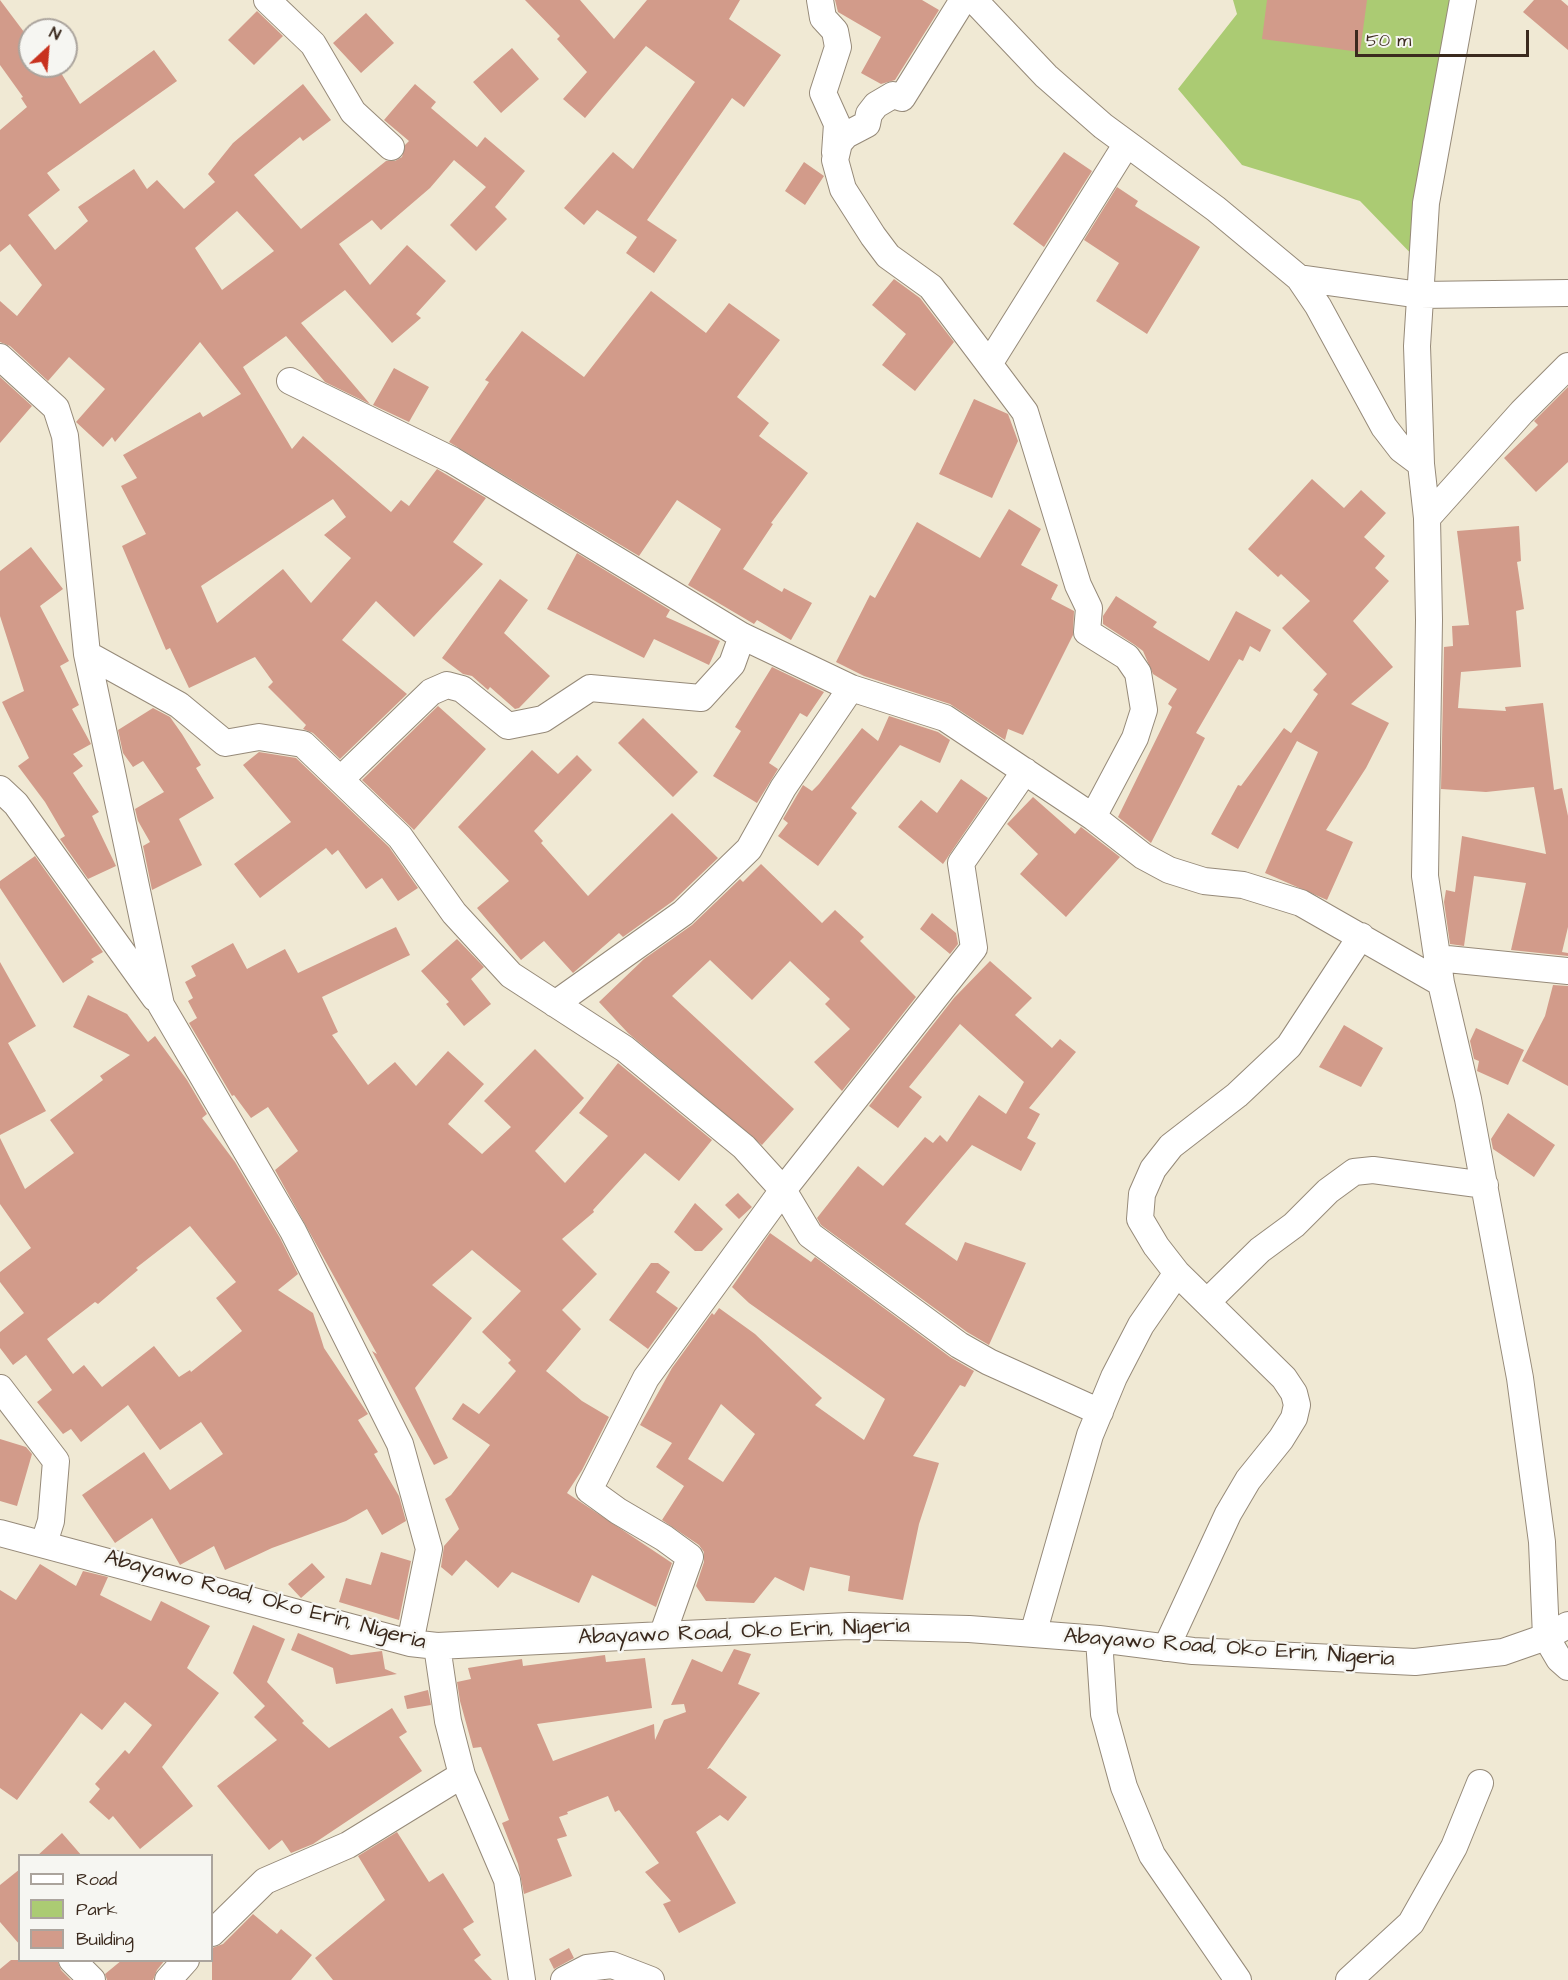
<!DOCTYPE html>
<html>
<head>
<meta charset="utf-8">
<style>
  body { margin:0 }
  #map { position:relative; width:1568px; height:1980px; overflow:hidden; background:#f0e9d4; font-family:"Architects Daughter",sans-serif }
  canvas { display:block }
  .legend { position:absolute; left:18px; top:1854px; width:195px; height:108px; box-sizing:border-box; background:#f6f6f2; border:2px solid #aba49d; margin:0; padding:8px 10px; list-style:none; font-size:18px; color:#3b2a1e }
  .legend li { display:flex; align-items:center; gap:12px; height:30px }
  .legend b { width:30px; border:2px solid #aba49d }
  .north { position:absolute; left:18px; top:18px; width:60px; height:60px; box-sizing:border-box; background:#f6f6f2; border:2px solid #aba49d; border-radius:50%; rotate:26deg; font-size:16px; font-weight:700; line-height:24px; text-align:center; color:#3b2a1e }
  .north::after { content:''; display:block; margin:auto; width:21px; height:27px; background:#c8321e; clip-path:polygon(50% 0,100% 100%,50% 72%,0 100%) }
  .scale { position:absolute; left:1355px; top:30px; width:174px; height:27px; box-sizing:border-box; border:3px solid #3b2a1e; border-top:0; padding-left:8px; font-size:18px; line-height:21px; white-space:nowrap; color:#3b2a1e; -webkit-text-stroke:4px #f6f6f2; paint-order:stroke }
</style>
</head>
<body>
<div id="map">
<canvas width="1568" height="1980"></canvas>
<ul class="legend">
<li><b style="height:8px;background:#fff"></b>Road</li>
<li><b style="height:16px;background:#abcb73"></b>Park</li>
<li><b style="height:16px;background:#d29b8a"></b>Building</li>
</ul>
<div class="north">N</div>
<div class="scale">50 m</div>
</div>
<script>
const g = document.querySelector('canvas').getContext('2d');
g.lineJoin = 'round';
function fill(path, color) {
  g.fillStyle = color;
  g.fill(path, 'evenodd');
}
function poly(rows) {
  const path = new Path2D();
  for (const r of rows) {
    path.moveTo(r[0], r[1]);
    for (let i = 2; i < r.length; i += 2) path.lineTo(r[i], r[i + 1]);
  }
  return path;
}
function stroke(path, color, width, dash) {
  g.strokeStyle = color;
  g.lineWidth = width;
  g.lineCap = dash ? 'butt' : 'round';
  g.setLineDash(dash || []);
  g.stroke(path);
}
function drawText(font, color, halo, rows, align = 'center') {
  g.font = font + ' "Architects Daughter",sans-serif';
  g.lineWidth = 5;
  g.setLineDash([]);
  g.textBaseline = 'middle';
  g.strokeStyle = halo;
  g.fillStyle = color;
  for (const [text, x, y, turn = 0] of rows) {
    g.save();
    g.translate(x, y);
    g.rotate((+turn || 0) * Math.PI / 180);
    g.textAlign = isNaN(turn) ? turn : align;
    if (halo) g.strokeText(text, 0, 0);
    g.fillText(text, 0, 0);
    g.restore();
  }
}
fill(poly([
  [1233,0,1466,0,1422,265,1360,201,1242,165,1178,89,1237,14]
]), '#abcb73');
fill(poly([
  [0,0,30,40,30,66,49,66,56,76,61,73,80,104,154,50,177,81,47,173,60,190,28,215,55,250,88,221,78,207,134,169,147,189,157,180,184,209,215,182,208,174,233,143,303,84,331,120,303,141,300,137,254,175,301,229,386,161,395,161,402,157,405,145,409,141,384,120,415,84,436,102,431,108,477,147,485,137,525,171,495,207,507,219,476,251,450,225,486,187,454,160,430,188,381,230,372,220,339,244,370,285,407,245,446,281,416,314,421,318,392,343,345,290,301,323,370,404,325,382,286,336,243,367,292,449,303,436,391,512,401,500,409,506,437,469,486,498,453,542,483,564,414,637,376,601,342,640,407,694,340,759,313,733,303,729,306,725,268,687,273,682,255,657,189,688,170,648,166,650,122,546,146,534,121,486,137,478,123,455,200,412,203,417,241,394,200,342,115,442,112,437,103,447,76,422,105,389,69,357,48,381,10,346,0,342,0,301,17,316,42,285,10,244,0,252,0,130,27,107,21,98,23,97,0,65],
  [237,211,274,251,222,290,195,248],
  [333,499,346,517,324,535,351,558,311,603,283,569,217,623,201,586],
  [525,0,580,0,614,39,647,0,740,0,729,19,781,55,744,107,732,98,647,220,677,240,654,273,626,253,637,237,597,210,584,225,564,208,613,152,633,169,695,82,646,46,585,118,563,99,587,72,557,39,560,36],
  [835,0,922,0,939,10,895,80,881,84,861,73,881,37,838,12],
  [1267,0,1367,0,1360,52,1262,39],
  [1534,0,1561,0,1568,6,1568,50,1523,12],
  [257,11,283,36,254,65,228,40],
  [366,13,394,43,361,73,333,43],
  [512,48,539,79,501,113,473,82],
  [1064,152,1092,171,1044,247,1013,224],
  [804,162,824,176,805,205,785,191],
  [1117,187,1138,201,1135,206,1200,247,1147,334,1096,301,1119,263,1084,240],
  [894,279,920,298,954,342,915,391,882,365,906,334,872,305],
  [651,291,706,333,729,303,780,340,737,397,769,423,759,436,808,473,771,523,773,524,743,569,782,592,784,588,812,603,791,640,757,620,754,624,688,585,721,529,677,500,639,556,449,442,489,382,485,380,522,331,584,377],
  [394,368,429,387,409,422,373,405],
  [0,377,32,406,0,443],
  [1568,387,1568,462,1536,492,1504,458,1538,425,1534,421],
  [974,399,1008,414,1018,441,992,498,939,474],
  [1312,479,1344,508,1361,490,1386,513,1364,537,1385,556,1375,568,1389,581,1353,621,1393,667,1351,704,1389,723,1366,768,1326,830,1353,842,1327,900,1265,873,1318,752,1297,741,1238,849,1211,834,1238,785,1241,786,1284,728,1291,733,1318,694,1313,690,1327,674,1282,628,1310,601,1281,574,1278,577,1248,549],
  [1009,509,1041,529,1021,565,1058,585,1051,599,1074,611,1073,635,1023,735,1008,729,1005,740,950,704,864,676,836,662,870,595,875,598,917,522,980,558],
  [1519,526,1521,561,1517,562,1524,609,1516,611,1521,667,1461,672,1458,708,1506,711,1505,707,1543,703,1554,790,1562,788,1568,816,1568,927,1562,952,1568,953,1568,956,1511,950,1526,883,1474,876,1464,946,1450,944,1444,902,1446,890,1455,892,1462,836,1546,854,1534,787,1486,792,1441,789,1444,647,1453,646,1452,626,1469,625,1457,531],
  [31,547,63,589,40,606,69,661,60,666,79,705,72,709,91,744,73,754,83,766,73,773,99,812,92,816,116,866,88,879,60,839,65,836,45,802,18,766,29,758,2,702,24,691,0,616,0,571],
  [577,553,670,610,666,617,720,641,709,665,654,639,644,658,547,609],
  [500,579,528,600,504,633,550,676,519,708,515,709,490,687,488,690,472,676,463,674,442,658],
  [1116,596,1157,622,1153,627,1209,661,1236,611,1271,630,1260,652,1250,646,1243,661,1239,659,1196,733,1205,738,1151,843,1118,817,1172,707,1168,704,1177,689,1153,674,1143,651,1135,645,1103,624,1103,616],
  [772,667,824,692,807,717,800,713,769,763,778,769,757,803,713,776,741,731,735,727],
  [438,706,486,749,414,830,362,780],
  [153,708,170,717,182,734,201,765,196,768,214,798,179,819,202,865,152,890,143,846,150,842,138,821,135,809,164,792,143,761,133,767,123,753,118,730],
  [889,716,938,732,950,740,940,763,900,745,851,808,857,813,818,866,778,836,788,823,783,819,803,785,812,791,819,784,862,728,878,741],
  [643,718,698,772,673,797,618,743],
  [532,750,558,774,577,755,592,770,534,831,543,841,541,843,588,896,672,813,718,858,673,901,623,937,619,933,573,973,544,941,521,960,477,908,509,881,458,827],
  [259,752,296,758,389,847,418,888,398,901,382,878,366,889,338,850,332,855,326,848,260,898,234,864,291,822,243,765],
  [961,779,988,798,943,864,898,827,921,800,937,813],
  [1033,797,1075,834,1081,827,1120,857,1066,917,1020,874,1038,854,1007,824],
  [35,856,103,952,91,959,94,962,63,983,0,888,0,881],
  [761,864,822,923,835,910,864,937,860,941,916,997,842,1091,814,1062,850,1029,825,1004,830,999,790,961,752,1000,710,960,672,996,794,1109,762,1145,628,1033,599,1002,644,959,692,925,740,879,743,882],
  [932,913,956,933,958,944,950,954,920,929],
  [396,927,410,955,322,997,338,1032,332,1035,368,1085,395,1062,416,1086,448,1051,484,1084,448,1124,482,1154,511,1127,484,1101,535,1049,584,1098,535,1151,565,1183,608,1136,579,1113,618,1063,712,1140,679,1181,645,1153,593,1210,594,1212,562,1239,597,1274,562,1310,581,1329,546,1371,582,1401,609,1417,582,1470,567,1493,672,1563,656,1607,592,1575,579,1603,512,1572,498,1588,466,1560,452,1576,441,1567,444,1546,459,1529,445,1499,451,1495,490,1445,452,1419,463,1403,479,1414,516,1371,508,1363,511,1360,482,1332,521,1291,472,1250,432,1285,472,1318,415,1388,448,1458,434,1465,372,1351,377,1354,275,1170,298,1151,268,1107,251,1118,234,1095,232,1096,189,1023,197,1018,188,1001,193,998,185,982,196,976,191,966,233,943,247,969,285,949,298,973],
  [457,939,484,967,471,979,491,1004,464,1026,446,1004,449,1002,421,971],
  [990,961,1032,998,1015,1015,1052,1048,1060,1039,1076,1052,1029,1108,1040,1114,1027,1138,1036,1143,1021,1171,972,1145,905,1224,957,1261,965,1242,1026,1263,989,1345,967,1332,821,1225,817,1218,858,1166,883,1186,925,1137,933,1143,940,1135,947,1142,979,1095,1006,1114,1024,1082,960,1024,909,1087,922,1097,898,1128,869,1106,954,998],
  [0,962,36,1026,8,1043,46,1111,0,1135],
  [1553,985,1568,986,1568,1086,1522,1061,1545,1016],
  [88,995,127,1014,148,1042,155,1036,187,1080,207,1114,202,1118,235,1162,280,1238,298,1274,278,1290,313,1313,324,1348,368,1414,358,1420,378,1452,374,1454,399,1496,406,1521,382,1535,367,1509,346,1521,272,1548,225,1570,214,1546,180,1565,152,1518,115,1543,82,1495,144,1452,170,1490,223,1454,201,1422,160,1450,128,1405,81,1442,71,1429,63,1434,37,1402,52,1390,26,1355,13,1365,0,1348,0,1332,24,1313,0,1282,0,1272,31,1248,0,1204,0,1138,25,1189,74,1153,50,1120,103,1080,100,1076,130,1055,73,1027],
  [190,1226,236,1282,216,1298,242,1331,191,1372,190,1370,179,1377,154,1346,102,1387,84,1365,73,1374,47,1339,95,1302,98,1304,138,1270,136,1268],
  [1344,1025,1383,1048,1361,1087,1319,1067],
  [1476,1028,1524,1050,1508,1085,1477,1071,1479,1061,1474,1059,1470,1041],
  [1508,1113,1555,1145,1534,1177,1493,1149,1491,1139],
  [738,1193,752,1207,739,1219,725,1205],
  [695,1203,723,1229,702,1251,695,1251,674,1232],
  [770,1233,811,1262,815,1257,950,1357,974,1371,965,1387,960,1385,913,1456,939,1463,919,1524,903,1600,848,1591,850,1576,810,1567,804,1591,775,1577,754,1603,706,1601,696,1586,704,1562,704,1552,699,1545,662,1520,684,1486,656,1467,672,1443,640,1425,672,1368,712,1313,714,1315,719,1308,755,1334,822,1398,815,1405,864,1440,885,1399,749,1303,732,1287],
  [721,1404,755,1434,723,1482,688,1459],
  [651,1263,658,1263,670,1272,656,1292,678,1308,648,1349,609,1320],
  [0,1439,26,1447,32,1454,17,1506,0,1501],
  [381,1552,411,1561,399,1620,339,1602,346,1578,371,1585],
  [312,1563,325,1577,301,1598,288,1584],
  [40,1564,76,1586,83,1571,108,1577,100,1595,151,1621,161,1601,210,1626,187,1668,219,1693,162,1767,193,1806,140,1849,113,1816,109,1820,89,1802,100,1789,95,1784,125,1750,129,1754,152,1725,125,1702,102,1730,81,1713,17,1800,0,1788,0,1590,16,1600],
  [253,1625,285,1639,267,1682,304,1721,302,1723,329,1748,392,1708,407,1732,399,1737,422,1771,313,1844,291,1853,282,1840,269,1850,217,1786,277,1740,254,1717,265,1706,233,1673],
  [298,1633,351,1655,382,1651,385,1669,397,1674,336,1684,333,1668,291,1650],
  [734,1649,751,1654,738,1684,760,1693,707,1769,710,1768,747,1797,728,1821,720,1815,696,1832,736,1903,679,1933,663,1904,671,1901,645,1872,659,1863,619,1810,615,1812,608,1796,567,1812,568,1814,559,1817,567,1836,557,1839,572,1876,524,1894,518,1864,502,1823,509,1820,481,1747,473,1748,460,1701,457,1682,471,1679,468,1668,522,1659,523,1666,605,1655,606,1662,645,1658,652,1708,537,1724,553,1761,654,1724,655,1740,664,1720,686,1712,684,1704,671,1705,692,1659,722,1672],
  [428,1690,431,1705,407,1709,404,1696],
  [397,1832,429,1882,443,1873,474,1922,463,1929,481,1955,474,1960,492,1980,333,1980,315,1958,385,1900,358,1856],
  [62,1833,82,1856,37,1856],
  [20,1869,20,1945,0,1922,0,1885],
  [253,1914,277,1934,281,1929,312,1955,291,1980,212,1980,212,1948,223,1944],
  [569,1948,574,1958,554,1969,549,1959],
  [11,1960,57,1960,61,1970,71,1980,0,1980,0,1969],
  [122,1960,165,1960,157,1970,153,1980,107,1980,105,1974]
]), '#d29b8a');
const minor = poly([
  [267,0,313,44,353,112,391,147],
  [820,0,823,18,835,31,838,47,823,93,837,124,835,153],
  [963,0,902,98,893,95,876,105,869,114,867,124,846,135,839,143,835,160,843,189,873,236,888,256,931,287,989,364],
  [974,0,1046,76,1103,126,1216,209,1299,278,1318,306,1384,427,1401,449,1421,464],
  [1463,0,1426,203,1417,346,1421,464,1427,518,1429,620,1425,876,1441,983,1468,1099,1520,1378,1542,1542,1546,1637,1559,1659,1568,1667],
  [1299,278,1420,295,1568,293],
  [0,357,56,408,65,436,87,654,161,1005,293,1231,400,1444,429,1549,410,1643],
  [290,381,452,460,742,636,851,688,945,718,1093,817,1143,856,1169,870,1204,881,1243,885,1301,903,1441,983],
  [1427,518,1522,412,1568,366],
  [87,654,179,705,225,743,259,737,303,744,400,837,454,913,511,975,625,1049,744,1147,783,1190,810,1235,959,1345,989,1362,1100,1412],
  [342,778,431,692,447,685,462,689,508,726,543,719,590,688,701,698,732,664,742,636],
  [0,789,16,804,155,998],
  [1093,817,1135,738,1144,710,1138,673,1127,657,1087,632,1089,608,1078,585,1025,412,989,364,1126,145],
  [1437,958,1568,971],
  [555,1004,683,913,749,849,783,788,851,688],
  [1208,1301,1260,1250,1294,1225,1328,1191,1354,1172,1373,1170,1485,1185],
  [0,1388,56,1461,51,1521,44,1543],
  [0,1533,410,1643,437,1646,849,1626,969,1629,1099,1639,1193,1651,1415,1662,1503,1652,1546,1637,1568,1625],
  [663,1633,690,1557,664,1538,618,1511,589,1490,646,1378,783,1190,974,948,961,863,1025,771],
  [1033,1634,1090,1435,1114,1377,1141,1325,1177,1273],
  [1099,1639,1104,1714,1124,1787,1152,1855,1238,1980],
  [437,1646,448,1721,462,1775,507,1880,522,1980],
  [1166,1648,1228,1514,1248,1480,1281,1439,1294,1418,1297,1405,1294,1393,1284,1378,1177,1273,1156,1246,1140,1219,1142,1194,1153,1169,1171,1146,1237,1095,1289,1046,1361,936],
  [212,1933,265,1881,348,1845,462,1775],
  [72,1960,92,1980],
  [168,1980,186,1960],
  [564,1980,587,1968,612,1965,651,1980],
  [1349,1980,1411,1923,1454,1847,1480,1783]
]);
stroke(minor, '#968a79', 28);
stroke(minor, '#fff', 26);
drawText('22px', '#3b2a1e', '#f6f6f2', [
  ["Abayawo Road, Oko Erin, Nigeria",265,1601,15],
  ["Abayawo Road, Oko Erin, Nigeria",744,1633,-2],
  ["Abayawo Road, Oko Erin, Nigeria",1229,1649,4]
]);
</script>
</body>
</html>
